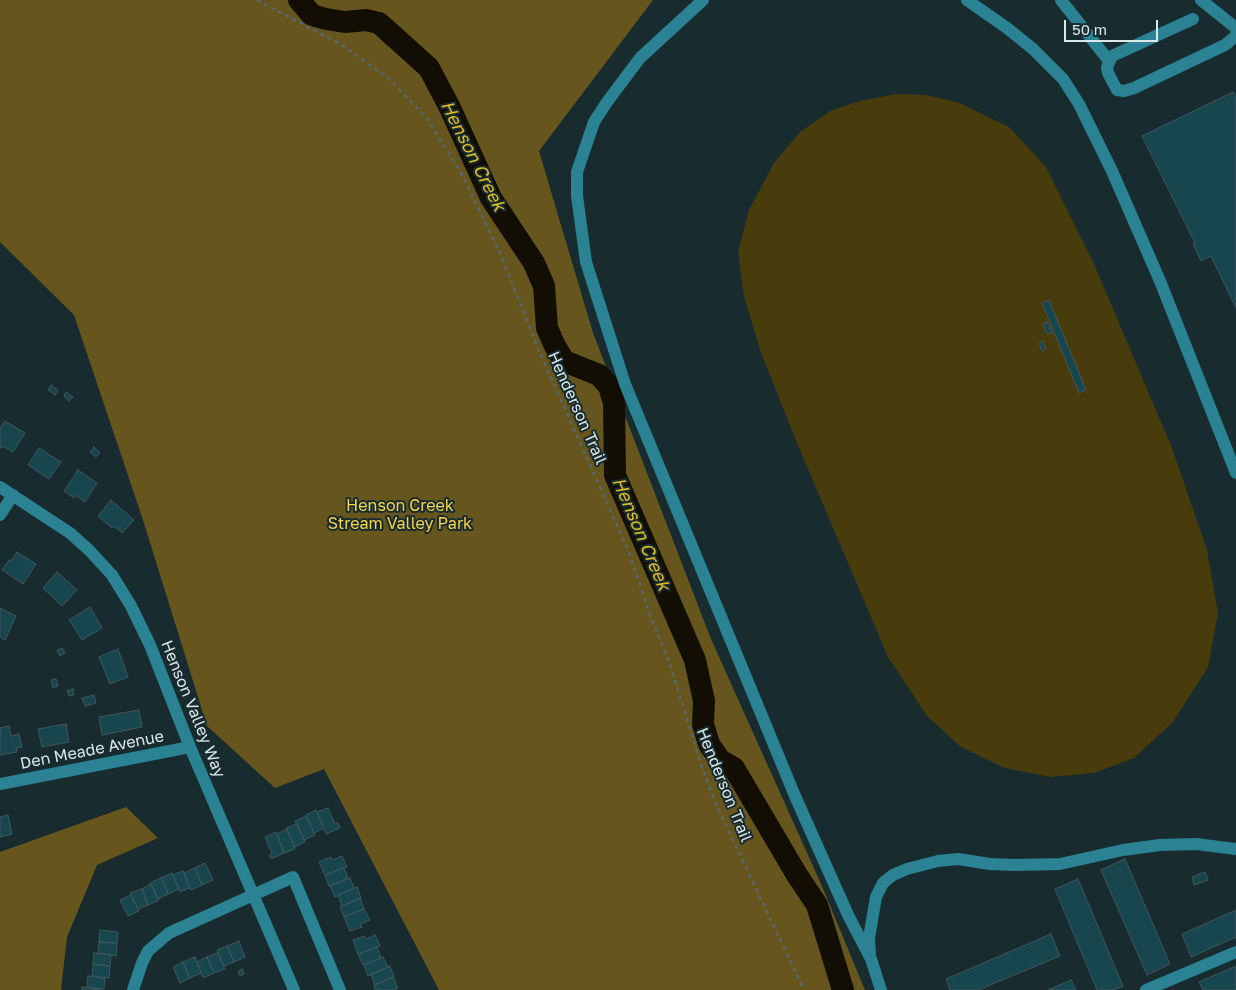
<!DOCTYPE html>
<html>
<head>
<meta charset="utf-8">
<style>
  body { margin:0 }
  #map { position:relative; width:1236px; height:990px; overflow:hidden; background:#182c30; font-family:"Golos Text",sans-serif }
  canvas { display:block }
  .scale { position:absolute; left:1064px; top:20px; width:94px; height:22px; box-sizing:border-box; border:2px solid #dbe7ea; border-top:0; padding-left:6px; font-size:15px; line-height:18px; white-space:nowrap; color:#dbe7ea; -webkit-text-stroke:4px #182c30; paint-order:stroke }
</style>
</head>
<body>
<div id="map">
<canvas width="1236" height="990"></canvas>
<div class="scale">50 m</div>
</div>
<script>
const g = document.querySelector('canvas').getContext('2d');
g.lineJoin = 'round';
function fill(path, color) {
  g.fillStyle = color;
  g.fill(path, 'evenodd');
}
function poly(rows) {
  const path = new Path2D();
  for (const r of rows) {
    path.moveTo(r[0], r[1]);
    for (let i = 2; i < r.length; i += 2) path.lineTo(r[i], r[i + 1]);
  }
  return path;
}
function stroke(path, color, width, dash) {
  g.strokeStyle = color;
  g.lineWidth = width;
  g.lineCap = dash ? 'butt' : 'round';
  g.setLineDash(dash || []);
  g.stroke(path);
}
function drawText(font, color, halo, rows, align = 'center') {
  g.font = font + ' "Golos Text",sans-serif';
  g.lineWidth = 4;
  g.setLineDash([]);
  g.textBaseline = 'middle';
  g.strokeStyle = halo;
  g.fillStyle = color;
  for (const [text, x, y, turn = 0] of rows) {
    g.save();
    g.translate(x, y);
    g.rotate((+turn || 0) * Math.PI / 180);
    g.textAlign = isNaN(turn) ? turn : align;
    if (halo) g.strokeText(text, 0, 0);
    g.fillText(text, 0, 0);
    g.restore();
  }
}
fill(poly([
  [896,94,926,95,960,103,1009,127,1046,167,1094,264,1172,448,1207,550,1218,613,1208,667,1173,722,1134,758,1094,773,1051,777,1005,768,961,747,927,716,888,657,794,436,760,350,744,296,738,252,749,210,774,163,800,132,830,111,860,101]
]), '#483b0c');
fill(poly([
  [0,0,653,0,539,151,593,333,711,639,821,884,865,990,439,990,324,769,275,788,207,726,143,520,74,315,0,242],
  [126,807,158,838,97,865,67,937,61,990,0,990,0,852]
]), '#66561e');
stroke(poly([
  [299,0,312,15,326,19,345,22,366,20,379,23,429,68,450,108,491,198,534,263,544,286,547,328,555,346,564,361,599,375,609,386,614,403,615,475,695,660,704,701,703,724,709,744,720,760,734,768,797,875,817,905,843,990]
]), '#120e03', 22);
const building = poly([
  [1233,92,1236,98,1236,308,1211,256,1201,261,1193,244,1195,243,1142,136,1233,92],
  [1049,300,1086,390,1079,393,1042,303,1049,300],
  [1047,322,1052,333,1047,334,1043,324,1047,322],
  [1043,341,1046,349,1042,351,1039,343,1043,341],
  [51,385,58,390,55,395,48,390,51,385],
  [66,392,73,397,69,401,64,396,66,392],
  [5,421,25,433,13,452,3,446,2,448,0,447,0,428,5,421],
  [94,447,100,453,96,457,90,452,94,447],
  [39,448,61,462,49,479,28,465,39,448],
  [78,470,97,483,85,502,75,495,74,498,64,491,78,470],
  [111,500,134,520,122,533,114,526,112,528,98,516,111,500],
  [17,552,36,564,23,584,2,570,9,560,11,561,17,552],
  [57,572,77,590,62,606,43,588,57,572],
  [90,607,102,628,82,640,69,620,90,607],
  [0,608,16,616,5,640,0,637,0,608],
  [62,648,65,653,60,656,57,650,62,648],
  [118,649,128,677,110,684,99,657,118,649],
  [56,679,58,686,53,688,51,680,56,679],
  [73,689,74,695,69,696,67,691,73,689],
  [94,695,96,703,85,706,82,698,94,695],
  [139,710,142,727,102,735,99,717,139,710],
  [66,724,69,742,42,747,38,729,66,724],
  [9,726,11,736,19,734,22,747,16,748,17,752,0,755,0,728,9,726],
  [328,808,335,824,338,823,340,828,326,834,317,812,328,808],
  [316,810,324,828,314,833,306,815,316,810],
  [8,815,12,834,0,837,0,817,8,815],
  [306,816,315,835,304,840,295,821,306,816],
  [297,824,305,842,295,847,286,828,297,824],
  [287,829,295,849,284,853,277,834,287,829],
  [276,832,284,853,271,859,269,855,272,853,265,837,276,832],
  [342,856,347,867,325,875,319,862,331,857,332,860,342,856],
  [1125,859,1170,964,1147,975,1101,870,1125,859],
  [205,863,213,880,202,885,195,868,205,863],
  [195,868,202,885,191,890,184,873,195,868],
  [344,868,348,878,329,886,325,875,344,868],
  [183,871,190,888,180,892,173,875,183,871],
  [1205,872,1208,880,1194,885,1192,877,1205,872],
  [172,873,179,889,168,894,161,878,172,873],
  [161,878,168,894,158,899,150,883,161,878],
  [350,878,354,888,335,897,330,886,350,878],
  [1078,879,1123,986,1112,990,1097,990,1055,889,1078,879],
  [149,885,152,885,159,900,148,905,142,889,149,885],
  [357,887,361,898,342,906,338,895,357,887],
  [142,889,148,905,138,909,130,893,142,889],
  [131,895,139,911,128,916,120,900,131,895],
  [360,898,364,909,344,917,340,907,360,898],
  [364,909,370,920,360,924,362,927,350,931,344,917,364,909],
  [1236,910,1236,937,1191,957,1182,934,1236,910],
  [100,930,118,932,117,943,99,942,100,930],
  [1051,934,1060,956,978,990,950,990,946,979,1051,934],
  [375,935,380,946,358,954,353,940,364,936,366,939,375,935],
  [239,941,245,957,234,962,227,946,239,941],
  [99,942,117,943,116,956,98,953,99,942],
  [227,946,234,962,224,966,217,950,227,946],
  [377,947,381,958,363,965,358,954,377,947],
  [94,953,111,955,110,966,93,964,94,953],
  [218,953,225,969,214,973,207,957,218,953],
  [195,957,201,973,190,978,183,962,195,957],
  [207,957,214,973,203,978,197,962,207,957],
  [383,957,388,967,368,976,364,965,383,957],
  [183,962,190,978,180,983,173,967,183,962],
  [93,964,110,966,109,978,92,976,93,964],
  [390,966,394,977,375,985,371,974,390,966],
  [1236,966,1236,990,1203,990,1199,982,1236,966],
  [242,969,244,974,240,976,238,971,242,969],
  [88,976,105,978,104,989,87,987,88,976],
  [393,977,398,988,392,990,375,990,374,985,393,977],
  [1071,980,1076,990,1048,990,1071,980],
  [82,987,100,989,100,990,82,990,82,987]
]);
fill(building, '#18464f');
stroke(building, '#41565b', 1);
stroke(poly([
  [257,0,342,45,387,77,425,116,460,171,500,253,540,353,629,552,651,618,669,661,702,768,717,806,804,990]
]), '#57686c', 2.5, [4, 4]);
stroke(poly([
  [703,0,640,58,607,102,594,122,577,172,577,196,586,262,625,384,795,796,848,915,871,959,881,990],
  [967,0,1007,28,1033,49,1063,79,1079,104,1112,171,1160,281,1236,473],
  [1061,0,1109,61],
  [1201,0,1236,28],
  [1193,19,1112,56,1107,67,1108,73,1117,90,1124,91,1134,88,1225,45,1236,36],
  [0,487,70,533,89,550,112,575,131,606,150,645,190,747,294,990],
  [0,515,13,495],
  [0,784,190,747],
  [870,954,869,938,876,897,883,883,893,875,907,869,938,861,958,859,990,864,1015,865,1060,864,1123,850,1160,845,1196,844,1236,849],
  [133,990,142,963,148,951,169,933,293,877,340,990],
  [1146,990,1236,952]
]), '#2a8293', 12);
drawText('16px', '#dbe7ea', '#182c30', [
  ["Henderson Trail",577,408,66],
  ["Henson Valley Way",193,709,68],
  ["Den Meade Avenue",92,750,-11],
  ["Henderson Trail",724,785,68]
]);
drawText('16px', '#fad445', '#182c30', [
  ["Henson Creek",400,506],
  ["Stream Valley Park",400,524]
]);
drawText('italic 18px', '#e1bb1f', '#182c30', [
  ["Henson Creek",473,156,63],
  ["Henson Creek",641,534,67]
]);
</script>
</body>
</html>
